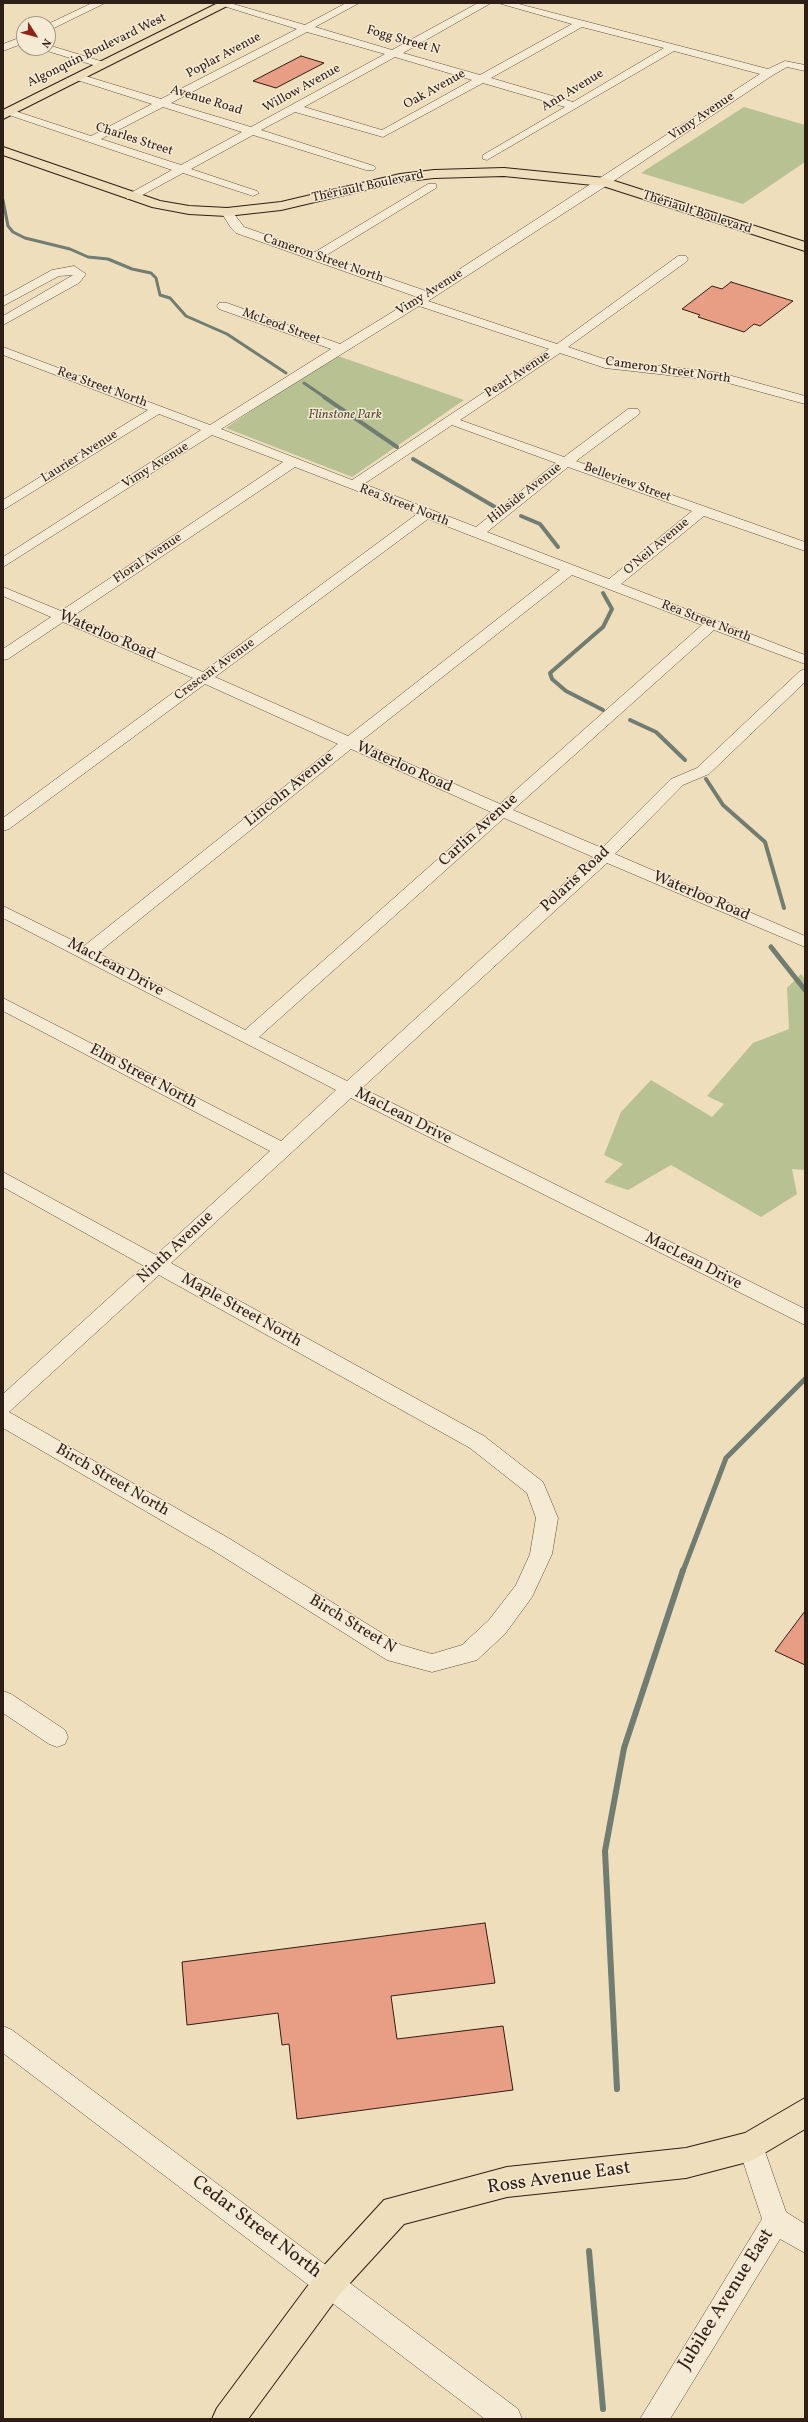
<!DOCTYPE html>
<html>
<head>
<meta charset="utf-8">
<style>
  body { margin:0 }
  #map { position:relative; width:808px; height:2422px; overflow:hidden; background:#efdebc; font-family:Vollkorn,serif }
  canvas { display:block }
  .frame { position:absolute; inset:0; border:4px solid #2f1e17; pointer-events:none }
  .north { position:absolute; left:16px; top:16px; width:40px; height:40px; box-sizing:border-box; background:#f5ead3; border:1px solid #a69888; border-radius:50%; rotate:126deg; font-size:11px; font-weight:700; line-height:16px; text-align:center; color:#2f1e17 }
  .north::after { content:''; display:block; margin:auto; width:14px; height:18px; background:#8f2418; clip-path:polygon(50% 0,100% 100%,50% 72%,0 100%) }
</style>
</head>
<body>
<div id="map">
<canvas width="808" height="2422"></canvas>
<div class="frame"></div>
<div class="north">N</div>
</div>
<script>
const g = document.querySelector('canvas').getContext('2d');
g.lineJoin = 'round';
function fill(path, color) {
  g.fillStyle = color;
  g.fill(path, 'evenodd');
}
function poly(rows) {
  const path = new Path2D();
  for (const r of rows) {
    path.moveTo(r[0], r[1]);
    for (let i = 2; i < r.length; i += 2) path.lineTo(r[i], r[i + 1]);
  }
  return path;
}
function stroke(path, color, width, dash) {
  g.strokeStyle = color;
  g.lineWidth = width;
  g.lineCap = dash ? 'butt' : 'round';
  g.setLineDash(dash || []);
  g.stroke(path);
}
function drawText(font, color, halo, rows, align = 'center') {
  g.font = font + ' Vollkorn,serif';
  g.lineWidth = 3;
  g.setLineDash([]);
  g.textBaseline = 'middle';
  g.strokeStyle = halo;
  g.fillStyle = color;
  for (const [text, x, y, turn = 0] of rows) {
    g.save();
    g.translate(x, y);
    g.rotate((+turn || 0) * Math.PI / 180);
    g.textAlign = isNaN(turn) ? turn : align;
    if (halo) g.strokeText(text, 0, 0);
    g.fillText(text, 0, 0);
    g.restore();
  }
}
fill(poly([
  [744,107,805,125,805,162,743,204,641,173],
  [335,355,464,400,352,477,226,428],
  [801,974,805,979,805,1170,792,1169,797,1194,761,1217,671,1165,628,1190,604,1182,623,1164,604,1155,621,1112,651,1080,712,1117,724,1104,707,1096,753,1043,789,1029,787,988]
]), '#b7c192');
stroke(poly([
  [3,200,8,226,13,232,25,238,70,249,88,257,108,259,132,269,151,273,156,278,160,295,170,298,186,316,227,334,286,373],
  [304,383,326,398]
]), '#6f7d72', 3);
stroke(poly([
  [324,397,397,447],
  [413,459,495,507],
  [521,516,540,524,558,547],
  [603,593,612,609,603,627,550,673,552,679,566,691,603,710],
  [630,720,656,732,685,760],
  [706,779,723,805,765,842,784,908]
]), '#6f7d72', 4);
stroke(poly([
  [771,947,805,990],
  [683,1571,726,1458,805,1379]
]), '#6f7d72', 5);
stroke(poly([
  [617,2089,605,1851,624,1748,683,1570],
  [589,2251,603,2409]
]), '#6f7d72', 6);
const building = poly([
  [301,56,324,63,276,88,253,81,301,56],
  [731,282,793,301,760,326,754,324,744,332,698,317,700,315,682,309,712,286,722,289,731,282],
  [805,1611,805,1665,775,1651,805,1611],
  [485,1923,495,1983,391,1996,397,2039,503,2026,513,2090,297,2119,289,2044,282,2045,278,2013,187,2025,182,1962,485,1923]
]);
fill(building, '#e89e84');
stroke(building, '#2f1e17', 1);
const minor = poly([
  [92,3,105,3,48,31,48,24,92,3],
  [214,3,230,3,305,25,346,3,359,3,315,27,392,50,478,3,491,3,403,53,480,75,572,24,498,3,515,3,768,69,785,61,805,65,805,71,787,67,773,75,609,184,428,301,557,344,678,256,686,256,688,259,686,262,568,347,607,360,721,373,805,396,805,404,721,381,605,368,560,353,460,420,564,457,628,409,638,409,640,412,638,415,576,461,805,542,805,551,704,516,621,584,805,655,805,664,714,630,513,810,602,848,671,779,697,768,800,671,805,669,805,682,709,774,683,785,615,854,805,936,805,947,607,863,362,1088,805,1309,805,1325,351,1098,171,1263,484,1436,543,1482,558,1518,552,1554,532,1597,505,1634,477,1660,432,1672,387,1660,214,1551,3,1428,3,1394,144,1266,3,1187,3,1172,156,1255,270,1151,3,1011,3,998,281,1141,336,1090,3,918,3,906,84,946,338,744,205,684,9,829,3,831,3,818,193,678,63,622,8,659,3,660,3,649,51,617,3,596,3,587,61,611,283,462,212,435,3,567,3,557,201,430,159,414,3,510,3,500,148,410,3,355,3,347,210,425,331,349,219,309,217,306,219,303,227,303,340,344,417,297,236,233,231,228,221,212,223,210,231,210,244,227,315,252,428,184,436,184,436,188,325,256,426,291,760,74,674,51,487,160,483,159,483,155,565,107,483,83,383,137,295,112,261,130,374,166,376,168,374,170,366,170,253,135,191,169,257,191,259,193,253,196,183,173,135,199,127,199,127,195,172,170,3,113,4,110,12,110,91,136,152,104,74,79,74,75,82,75,161,99,297,29,214,3],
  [582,27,664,48,573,102,491,78,582,27],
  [307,32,385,54,251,127,171,103,307,32],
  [395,57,472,80,382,130,304,107,395,57],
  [163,107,242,132,181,165,101,139,163,107],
  [419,306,549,349,352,480,221,429,419,306],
  [452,425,556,463,476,527,364,484,452,425],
  [295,467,417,514,203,672,73,616,295,467],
  [568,467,692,511,609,579,487,532,568,467],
  [428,519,560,570,348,736,215,677,428,519],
  [572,575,702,625,500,804,360,742,572,575],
  [351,749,491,812,245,1030,98,953,351,749],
  [504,818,593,857,347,1081,259,1037,504,818],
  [159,1275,470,1448,527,1493,536,1518,530,1554,516,1585,489,1620,462,1645,432,1654,401,1645,230,1539,9,1412,159,1275],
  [24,36,24,43,3,51,3,44,24,36],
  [48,45,107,63,108,65,103,68,44,50,43,48,48,48,48,45],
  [74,266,86,274,79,283,3,325,3,316,73,275,59,276,3,306,3,297,52,270,74,266],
  [3,1691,11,1694,65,1730,68,1737,65,1744,57,1747,49,1744,3,1713,3,1691],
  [3,2026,12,2030,518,2409,522,2419,485,2419,3,2053,3,2026],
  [751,2133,760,2137,786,2212,805,2224,805,2253,780,2239,670,2419,640,2419,762,2219,738,2146,742,2137,751,2133]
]);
const major = poly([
  [218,3,233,3,3,119,3,110,218,3],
  [3,147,160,201,189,206,227,208,281,202,400,174,434,170,504,168,605,178,805,242,805,251,603,186,504,176,434,178,400,182,281,210,227,216,189,214,152,207,3,155,3,147],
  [805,2098,805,2129,751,2161,686,2178,507,2197,404,2224,340,2294,248,2419,212,2419,217,2408,318,2272,384,2200,507,2167,686,2148,745,2133,805,2098]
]);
stroke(minor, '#5f4e40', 1);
stroke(major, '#2f1e17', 2);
fill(minor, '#f5ead3');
fill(major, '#efdebc');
drawText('13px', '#2f1e17', '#f5ead3', [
  ["Fogg Street N",403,41,16],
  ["Algonquin Boulevard West",97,51,-26],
  ["Poplar Avenue",224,56,-28],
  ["Willow Avenue",302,89,-29],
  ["Oak Avenue",435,90,-29],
  ["Ann Avenue",573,91,-31],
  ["Avenue Road",206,101,17],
  ["Vimy Avenue",702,117,-34],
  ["Charles Street",134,140,18],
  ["Thériault Boulevard",368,187,-12],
  ["Thériault Boulevard",697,213,18],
  ["Cameron Street North",323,259,19],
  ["Vimy Avenue",430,293,-32],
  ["McLeod Street",281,327,20],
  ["Cameron Street North",668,371,8],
  ["Pearl Avenue",518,375,-33],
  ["Rea Street North",102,388,20],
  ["Laurier Avenue",80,457,-32],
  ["Vimy Avenue",156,466,-32],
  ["Belleview Street",627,483,20],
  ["Hillside Avenue",525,494,-38],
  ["Rea Street North",404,506,21],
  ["O'Neil Avenue",657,547,-40],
  ["Floral Avenue",148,559,-34],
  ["Rea Street North",706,622,21],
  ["Crescent Avenue",215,670,-36]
]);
drawText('italic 13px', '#584f3c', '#f5ead3', [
  ["Flinstone Park",345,416]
]);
drawText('16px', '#2f1e17', '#f5ead3', [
  ["Waterloo Road",107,636,23],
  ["Waterloo Road",404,768,24],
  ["Lincoln Avenue",290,790,-39],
  ["Carlin Avenue",479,831,-42],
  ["Polaris Road",576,880,-43],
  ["Waterloo Road",701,897,23],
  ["MacLean Drive",115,968,28],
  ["Elm Street North",143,1077,28],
  ["MacLean Drive",403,1117,27],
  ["Ninth Avenue",176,1248,-43],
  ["MacLean Drive",693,1262,27],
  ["Maple Street North",241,1311,29],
  ["Birch Street North",112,1481,30],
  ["Birch Street N",352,1625,31]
]);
drawText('19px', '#2f1e17', '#f5ead3', [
  ["Ross Avenue East",559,2179,-8],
  ["Cedar Street North",256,2228,37],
  ["Jubilee Avenue East",727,2300,-58]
]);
</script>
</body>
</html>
